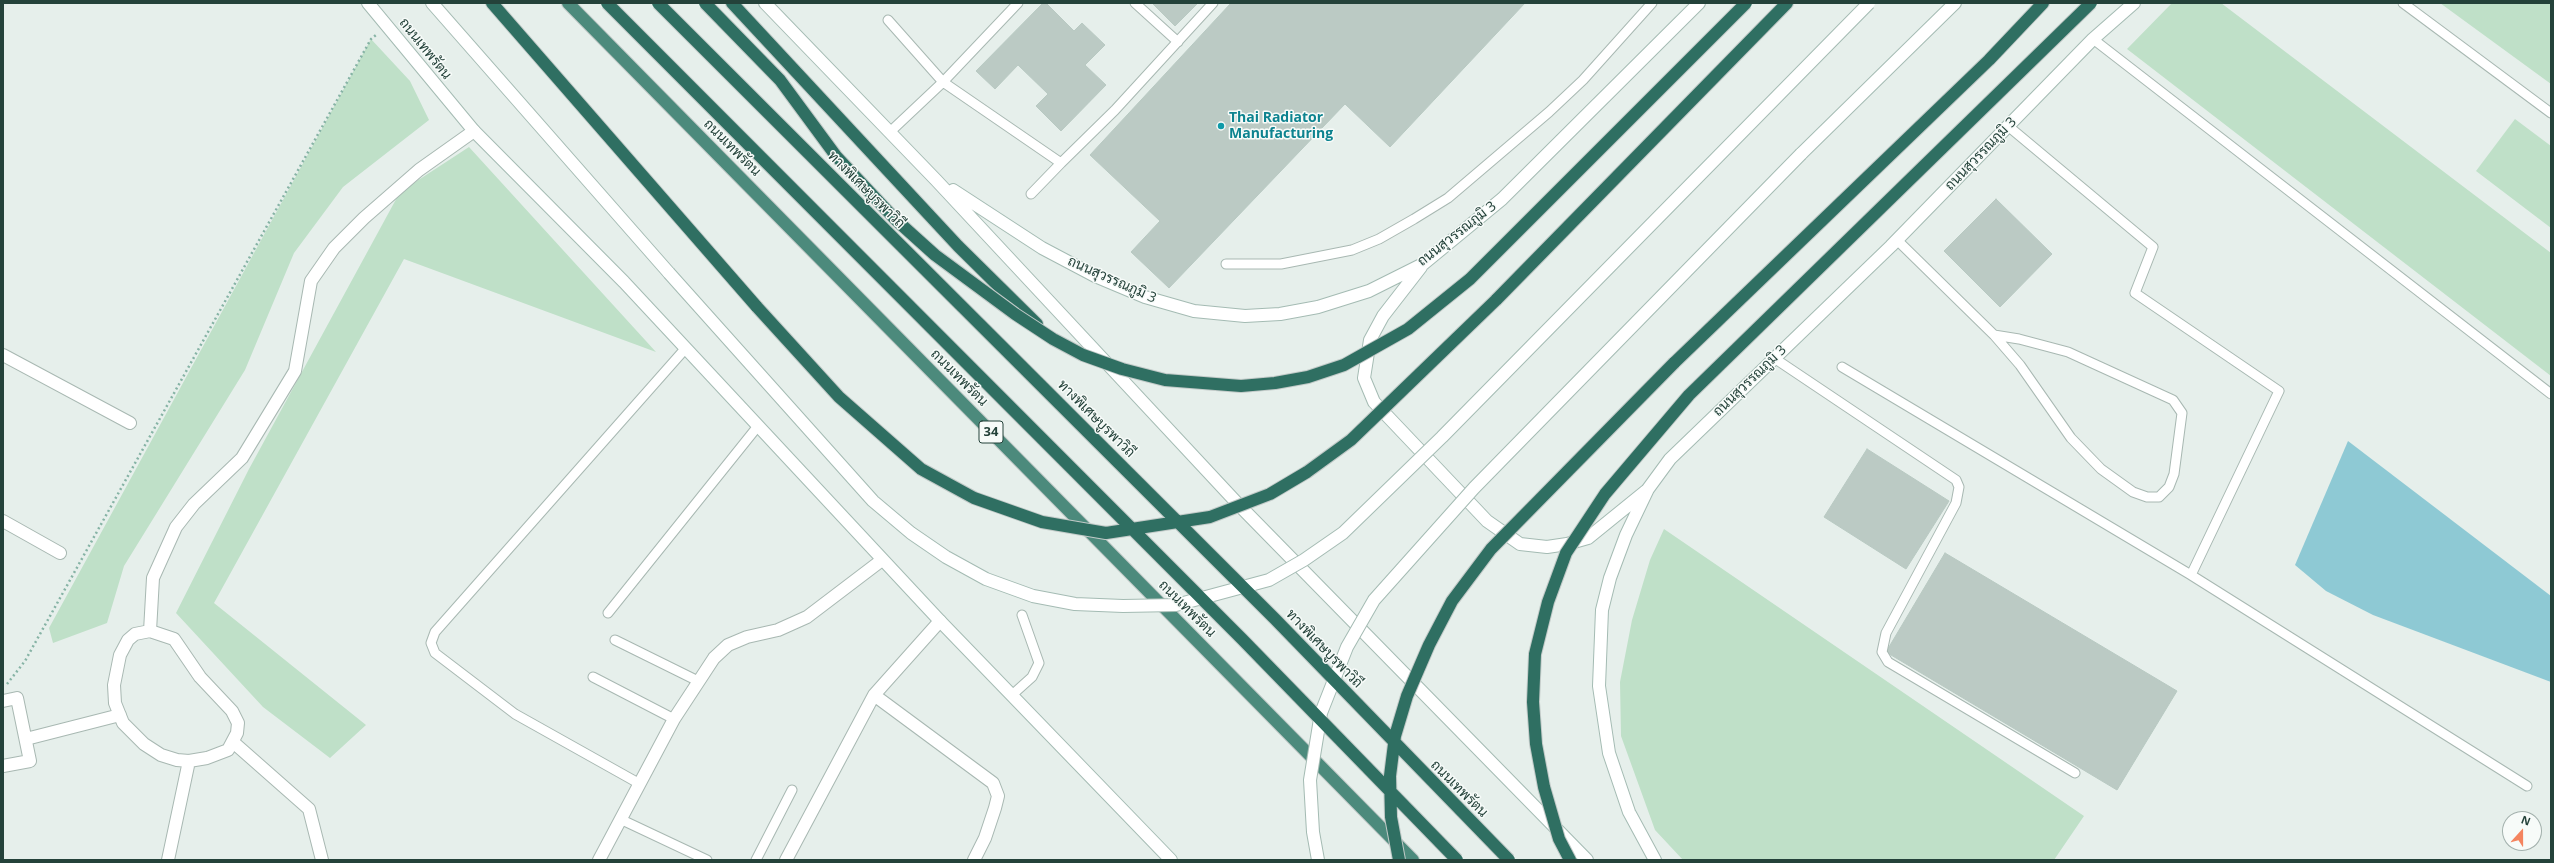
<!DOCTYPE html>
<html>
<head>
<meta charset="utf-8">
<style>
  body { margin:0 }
  #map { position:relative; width:2554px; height:863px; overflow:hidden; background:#e6efeb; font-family:"Open Sans",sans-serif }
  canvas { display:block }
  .frame { position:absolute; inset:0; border:4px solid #24423a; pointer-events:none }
  .north { position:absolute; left:2502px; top:811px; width:40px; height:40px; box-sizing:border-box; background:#f7fbf9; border:1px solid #a3b1ad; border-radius:50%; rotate:21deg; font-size:11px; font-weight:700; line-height:16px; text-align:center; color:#24423a }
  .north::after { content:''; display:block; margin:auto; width:14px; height:18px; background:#f4845f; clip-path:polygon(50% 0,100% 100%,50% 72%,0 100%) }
</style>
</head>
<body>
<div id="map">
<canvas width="2554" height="863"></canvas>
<div class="frame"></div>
<div class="north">N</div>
</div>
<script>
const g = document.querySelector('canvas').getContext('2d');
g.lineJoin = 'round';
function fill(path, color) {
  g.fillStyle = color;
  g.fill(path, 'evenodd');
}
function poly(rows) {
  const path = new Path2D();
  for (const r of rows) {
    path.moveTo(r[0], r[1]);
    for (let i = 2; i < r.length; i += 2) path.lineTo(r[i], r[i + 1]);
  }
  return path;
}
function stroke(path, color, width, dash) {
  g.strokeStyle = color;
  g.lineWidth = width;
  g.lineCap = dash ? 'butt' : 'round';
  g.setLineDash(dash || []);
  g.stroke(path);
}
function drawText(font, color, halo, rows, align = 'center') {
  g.font = font + ' "Open Sans",Sarabun,sans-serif';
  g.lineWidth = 3;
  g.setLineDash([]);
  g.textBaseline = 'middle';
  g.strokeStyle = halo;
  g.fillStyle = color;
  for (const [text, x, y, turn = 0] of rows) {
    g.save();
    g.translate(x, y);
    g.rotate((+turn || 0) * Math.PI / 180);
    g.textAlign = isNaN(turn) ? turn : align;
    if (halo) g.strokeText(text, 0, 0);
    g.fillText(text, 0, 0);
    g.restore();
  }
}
fill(poly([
  [2172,3,2221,3,2551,253,2551,376,2127,49],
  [2440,3,2551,3,2551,84],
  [371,39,410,81,429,120,343,187,294,253,245,370,124,566,107,623,53,643,49,628],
  [2515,119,2551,146,2551,228,2476,171],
  [469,147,656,352,404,259,214,603,366,725,330,758,263,707,176,613,249,469,400,192],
  [1664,529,2084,816,2054,860,1683,860,1655,830,1621,736,1620,682,1632,620,1650,560]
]), '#bfe0c8');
fill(poly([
  [2348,441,2551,596,2551,682,2373,615,2326,591,2295,565]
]), '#8ec9d4');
const building = poly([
  [1043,3,1046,3,1074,31,1082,23,1105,45,1085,65,1106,85,1061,131,1036,106,1048,94,1018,65,995,89,976,71,1043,3],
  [1152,3,1198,3,1175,26,1152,3],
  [1231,3,1525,3,1390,147,1345,104,1169,288,1131,252,1160,221,1090,155,1231,3],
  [1996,199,2052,254,2000,307,1944,251,1996,199],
  [1867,449,1949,501,1906,569,1824,517,1867,449],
  [1945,553,2177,691,2117,790,1886,652,1945,553]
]);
fill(building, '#bbcac4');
stroke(building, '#b8c9c2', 1);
const service = poly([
  [1135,3,1178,42],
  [2403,3,2551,113],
  [888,20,943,82,1061,163,1115,110,1213,3],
  [2093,39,2551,394],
  [891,131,943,82,1018,3],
  [1031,194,1061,163],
  [1897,240,1994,335,2020,365,2071,438,2101,469,2133,492,2147,497,2159,497,2169,487,2174,474,2182,413,2173,400,2068,352,2019,339,1994,335],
  [1226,264,1281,264,1352,250,1379,239,1414,219,1448,198,1549,112,1583,80,1652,3],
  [1774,358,1956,480,1959,487,1956,503,1886,633,1882,652,1888,662,2075,773],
  [1842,367,2191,575,2279,391,2135,293,2153,247,2008,126],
  [2191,575,2527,786],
  [608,613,758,426],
  [615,640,698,681],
  [593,677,674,719],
  [1012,695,1032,677,1039,663,1022,615],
  [640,784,515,714,435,653,431,643,435,632,685,349],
  [620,819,707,860],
  [756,860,792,790]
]);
const minor = poly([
  [3,355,130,423],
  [3,521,60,553],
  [150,631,153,578,176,527,194,504,242,458,295,371,311,281,334,248,364,218,419,170,474,131],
  [150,631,174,639,200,677,232,711,238,723,237,733,228,750,207,758,189,761,177,760,161,755,144,744,123,723,115,703,114,685,120,655,128,640,135,634,150,631],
  [874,695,993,783,998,796,995,808,985,838,974,860],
  [3,701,17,698,30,761,3,766],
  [26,739,120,715],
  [233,742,309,809,322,860],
  [168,860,189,761],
  [599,860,674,719,714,658,728,645,747,637,778,630,807,617,882,560],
  [786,860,874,695,940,621]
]);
const secondary = poly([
  [368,3,474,131,624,282,940,621,1171,860],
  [432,3,669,273],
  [765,3,936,180,1237,503,1587,860],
  [1801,154,1955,3],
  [953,190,1042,248,1095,276,1145,297,1194,311,1245,316,1280,314,1318,307,1369,291,1423,264,1502,199,1699,3],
  [1421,267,1383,316,1370,340,1364,378,1374,402,1487,521,1520,544,1547,547,1567,544,1588,538,1646,491],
  [1655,860,1629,812,1609,753,1599,686,1602,610,1610,578,1626,535,1648,489,1670,459,1891,246,2093,39,2134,3]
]);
const trunk = poly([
  [568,3,1413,860]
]);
const motorway = poly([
  [492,3,757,307],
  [732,3,958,246,1037,324],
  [1496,300,1787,3],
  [1674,363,1989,60,2043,3]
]);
stroke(service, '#a8b8b2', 11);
stroke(minor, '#a8b8b2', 14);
stroke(secondary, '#a4bbb3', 14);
stroke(trunk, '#c2cac8', 14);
stroke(motorway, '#c2cac8', 14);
stroke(poly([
  [7,684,25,661,371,39,376,35]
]), '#86b3a5', 2.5, [2, 3]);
stroke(service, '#fff', 9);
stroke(minor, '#fff', 12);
stroke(secondary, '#fff', 12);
stroke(trunk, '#4c8a7c', 12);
stroke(motorway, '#2f6f62', 12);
const secondaryBridge = poly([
  [669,273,873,501,911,533,946,557,986,579,1033,596,1075,604,1123,606,1176,605,1269,580,1304,560,1343,533,1442,437,1869,3],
  [1318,860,1313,832,1310,780,1321,713,1347,647,1374,600,1474,488,1801,154]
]);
const motorwayBridge = poly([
  [607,3,1242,639,1457,860],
  [658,3,1275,619,1509,860],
  [705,3,780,80,836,156,895,219,935,255,1015,314,1053,339,1083,355,1122,369,1165,380,1241,386,1275,383,1308,377,1344,365,1408,329,1470,279,1746,3],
  [757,307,839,397,921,469,974,498,1042,522,1106,533,1210,517,1270,494,1307,472,1351,440,1496,300],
  [1399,860,1391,817,1390,776,1395,736,1407,696,1429,645,1452,601,1491,549,1674,363],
  [1570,860,1559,839,1544,787,1536,744,1533,702,1535,654,1548,602,1566,553,1605,494,1689,395,2091,3]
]);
stroke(secondaryBridge, '#a4bbb3', 14, []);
stroke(motorwayBridge, '#c2cac8', 14, []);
stroke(secondaryBridge, '#fff', 12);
stroke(motorwayBridge, '#2f6f62', 12);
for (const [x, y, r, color] of [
  [1221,126,4,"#0f9aa8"]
]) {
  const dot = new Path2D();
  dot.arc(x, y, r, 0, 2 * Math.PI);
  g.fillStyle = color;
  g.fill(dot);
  stroke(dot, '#f7fbf9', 1.5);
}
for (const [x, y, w] of [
  [991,432,24]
]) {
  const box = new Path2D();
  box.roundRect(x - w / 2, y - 11, w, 22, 3);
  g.fillStyle = '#f7fbf9';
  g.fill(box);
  stroke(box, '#24423a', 1);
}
drawText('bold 13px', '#24423a', null, [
  ["34",991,432]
]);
drawText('14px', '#24423a', '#f7fbf9', [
  ["ถนนเทพรัตน",425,49,51],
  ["ถนนเทพรัตน",732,148,45],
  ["ถนนสุวรรณภูมิ 3",1981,154,-46],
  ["ทางพิเศษบูรพาวิถี",866,190,45],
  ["ถนนสุวรรณภูมิ 3",1457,234,-38],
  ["ถนนสุวรรณภูมิ 3",1112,280,24],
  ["ถนนเทพรัตน",959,378,45],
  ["ถนนสุวรรณภูมิ 3",1750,381,-44],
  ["ทางพิเศษบูรพาวิถี",1096,419,45],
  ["ถนนเทพรัตน",1187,609,45],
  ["ทางพิเศษบูรพาวิถี",1324,649,46],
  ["ถนนเทพรัตน",1459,789,45]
]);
drawText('bold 14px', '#0d838f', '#f7fbf9', [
  ["Thai Radiator",1229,118],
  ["Manufacturing",1229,134]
], 'left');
</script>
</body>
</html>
